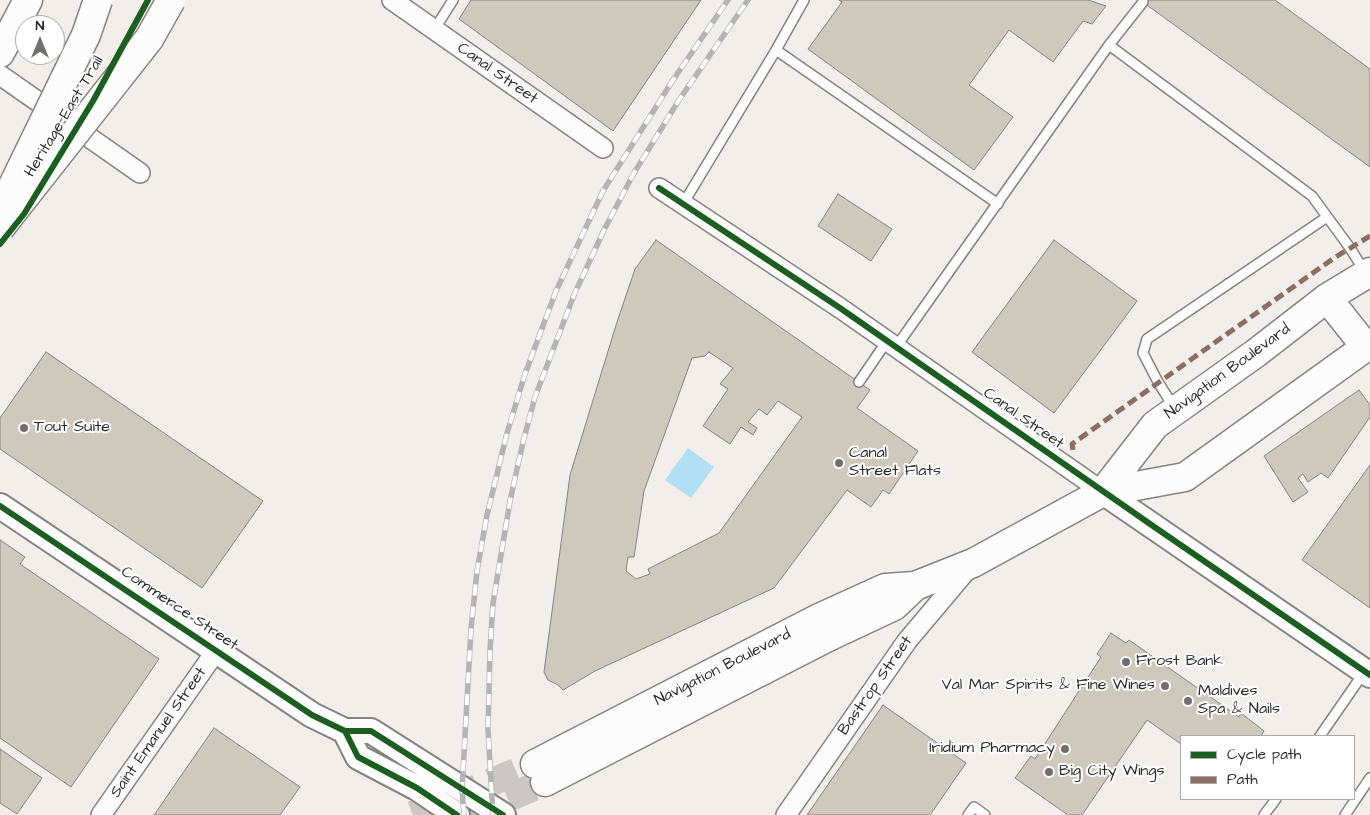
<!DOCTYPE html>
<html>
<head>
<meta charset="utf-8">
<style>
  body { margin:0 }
  #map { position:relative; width:1370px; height:815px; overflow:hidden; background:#f2eeea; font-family:"Architects Daughter",sans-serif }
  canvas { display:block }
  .legend { position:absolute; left:1180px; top:735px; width:175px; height:65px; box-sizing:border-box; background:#fff; border:1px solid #aaa; margin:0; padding:6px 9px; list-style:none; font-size:15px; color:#2b2b2b }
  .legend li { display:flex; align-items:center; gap:10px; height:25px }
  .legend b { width:25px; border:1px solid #aaa }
  .north { position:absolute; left:15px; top:15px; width:50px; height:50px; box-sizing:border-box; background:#fff; border:1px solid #aaa; border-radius:50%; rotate:0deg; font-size:14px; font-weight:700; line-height:20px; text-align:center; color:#2b2b2b }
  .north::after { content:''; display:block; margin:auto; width:18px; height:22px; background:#716f6e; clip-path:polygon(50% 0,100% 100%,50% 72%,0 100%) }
</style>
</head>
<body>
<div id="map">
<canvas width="1370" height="815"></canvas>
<ul class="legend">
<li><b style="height:6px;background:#1b5e20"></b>Cycle path</li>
<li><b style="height:6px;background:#8d6e63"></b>Path</li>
</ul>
<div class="north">N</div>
</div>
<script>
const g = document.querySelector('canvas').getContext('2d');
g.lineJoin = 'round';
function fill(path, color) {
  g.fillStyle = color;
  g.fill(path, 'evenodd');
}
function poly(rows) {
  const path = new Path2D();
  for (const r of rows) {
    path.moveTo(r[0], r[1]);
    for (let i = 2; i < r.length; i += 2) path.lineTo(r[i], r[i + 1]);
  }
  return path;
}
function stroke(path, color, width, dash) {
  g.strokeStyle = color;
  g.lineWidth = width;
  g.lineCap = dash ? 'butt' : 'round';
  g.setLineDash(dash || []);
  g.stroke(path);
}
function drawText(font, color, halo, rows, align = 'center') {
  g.font = font + ' "Architects Daughter",sans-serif';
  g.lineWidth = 4;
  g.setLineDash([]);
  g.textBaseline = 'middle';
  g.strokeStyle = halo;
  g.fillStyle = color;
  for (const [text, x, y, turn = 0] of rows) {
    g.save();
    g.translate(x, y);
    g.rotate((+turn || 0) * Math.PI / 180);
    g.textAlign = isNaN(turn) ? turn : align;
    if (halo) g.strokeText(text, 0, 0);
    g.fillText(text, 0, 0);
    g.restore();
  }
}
fill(poly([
  [688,448,714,467,691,498,665,480]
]), '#b3dff5');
const building = poly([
  [471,0,701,0,613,131,459,19,471,0],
  [839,0,1088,0,1106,6,1092,24,1083,21,1053,62,1009,30,969,85,1013,117,974,170,808,49,842,2,839,0],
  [1140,0,1275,0,1370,69,1370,167,1140,0],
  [838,194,892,229,871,261,818,226,838,194],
  [656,240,870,390,857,408,918,451,889,494,883,490,871,507,847,490,774,588,595,671,563,690,558,685,548,680,544,672,570,475,617,322,635,269,656,240],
  [709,352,733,368,720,384,728,389,703,426,730,444,741,427,753,435,757,428,748,422,759,409,767,415,778,401,802,417,719,533,648,569,650,574,636,579,626,571,628,557,634,557,644,491,692,358,705,356,709,352],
  [1054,240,1137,301,1054,413,972,352,1054,240],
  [46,352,263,501,202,588,0,449,0,418,46,352],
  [1359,390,1370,405,1370,417,1328,478,1321,473,1308,482,1303,474,1298,478,1308,492,1293,502,1264,456,1359,390],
  [1370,465,1370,608,1302,560,1370,465],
  [0,540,25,557,20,564,159,659,71,787,0,738,0,540],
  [1111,633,1126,643,1129,640,1239,717,1241,713,1264,731,1261,736,1181,736,1181,744,1147,720,1082,815,1068,815,1015,778,1031,756,1035,759,1101,657,1097,654,1111,633],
  [883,705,966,763,930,815,807,815,883,705],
  [214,728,300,787,280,815,154,815,214,728],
  [0,749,42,778,17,814,0,803,0,749]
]);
fill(building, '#cfc8bd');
stroke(building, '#858381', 1);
stroke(poly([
  [413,815,535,764],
  [469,815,545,782]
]), '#cac7c4', 28, [28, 14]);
const service = poly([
  [434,30,453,0],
  [1109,45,1143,2],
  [776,50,804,0],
  [683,204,776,50,998,204],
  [896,347,1109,45,1312,196,1350,248,1365,272],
  [859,382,887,341],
  [1175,409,1158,382,1143,353,1147,339,1327,217],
  [1320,736,1365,671],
  [968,815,974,807,985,815],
  [1264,815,1276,799],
  [1345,815,1370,778]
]);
const minor = poly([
  [392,0,603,148],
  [0,75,140,173],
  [659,188,840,308,1103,492],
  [101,815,216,651],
  [786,815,907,641,971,565]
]);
const tertiary = poly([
  [1103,492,1370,675],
  [0,506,312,715,345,731,371,731,503,815],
  [345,731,358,757,417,788,457,815]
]);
const primary = poly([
  [1327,298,1366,347],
  [1103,492,1155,425,1256,353,1327,298,1370,272],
  [535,764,819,618,885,588,915,586,973,563,1103,492,1185,477,1370,344],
  [545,782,828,637,894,606,915,586]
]);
const motorway = poly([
  [0,53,28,0]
]);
stroke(service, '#858381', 12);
stroke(minor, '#858381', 22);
stroke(tertiary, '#858381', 28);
stroke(primary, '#858381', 31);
stroke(motorway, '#858381', 31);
stroke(service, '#fdfcfc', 9);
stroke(minor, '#fdfcfc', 19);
stroke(tertiary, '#fdfcfc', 24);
stroke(primary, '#fdfcfc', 28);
stroke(motorway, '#fdfcfc', 28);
const rail = poly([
  [464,815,462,790,471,629,477,571,487,515,507,433,525,374,556,291,603,191,673,80,728,0],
  [493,815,488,730,490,651,493,603,510,501,523,442,535,397,574,295,604,230,634,173,679,100,748,0]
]);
stroke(rail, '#b5b4b4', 5.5);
stroke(rail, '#fff', 4, [11]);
const motorwayBridge = poly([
  [2,208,86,35,98,0],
  [0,228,149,39,171,0]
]);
stroke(motorwayBridge, '#858381', 31, []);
stroke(motorwayBridge, '#fdfcfc', 28);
stroke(poly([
  [1073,450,1072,444,1334,258,1370,236]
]), '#8d6e63', 5, [10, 5]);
stroke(poly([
  [659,188,840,308,1153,526,1370,675],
  [0,244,24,214,93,101,148,0],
  [0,506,312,715,345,731,371,731,503,815],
  [345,731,358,757,417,788,457,815]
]), '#1b5e20', 6);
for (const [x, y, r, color] of [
  [24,428,5,"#716f6e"],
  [839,463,5,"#716f6e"],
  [1126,662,5,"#716f6e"],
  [1165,686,5,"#716f6e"],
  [1188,701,5,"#716f6e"],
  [1065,749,5,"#716f6e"],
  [1049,772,5,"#716f6e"]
]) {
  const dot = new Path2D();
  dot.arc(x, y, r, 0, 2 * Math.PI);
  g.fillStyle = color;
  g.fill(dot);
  stroke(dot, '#fff', 2);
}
drawText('16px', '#2b2b2b', '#fff', [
  ["Canal Street",497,74,35],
  ["Heritage East Trail",65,117,-59],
  ["Navigation Boulevard",1228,372,-36],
  ["Canal Street",1023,419,35],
  ["Commerce Street",179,609,34],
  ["Navigation Boulevard",723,668,-27],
  ["Bastrop Street",876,686,-55],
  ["Saint Emanuel Street",159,733,-55]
]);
drawText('16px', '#2b2b2b', '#fff', [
  ["Tout Suite",34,428],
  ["Canal",849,454],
  ["Street Flats",849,472],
  ["Frost Bank",1136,662],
  ["Val Mar Spirits & Fine Wines",1155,686,"right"],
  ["Maldives",1198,692],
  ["Spa & Nails",1198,710],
  ["Iridium Pharmacy",1055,749,"right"],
  ["Big City Wings",1059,772]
], 'left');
</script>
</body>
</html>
